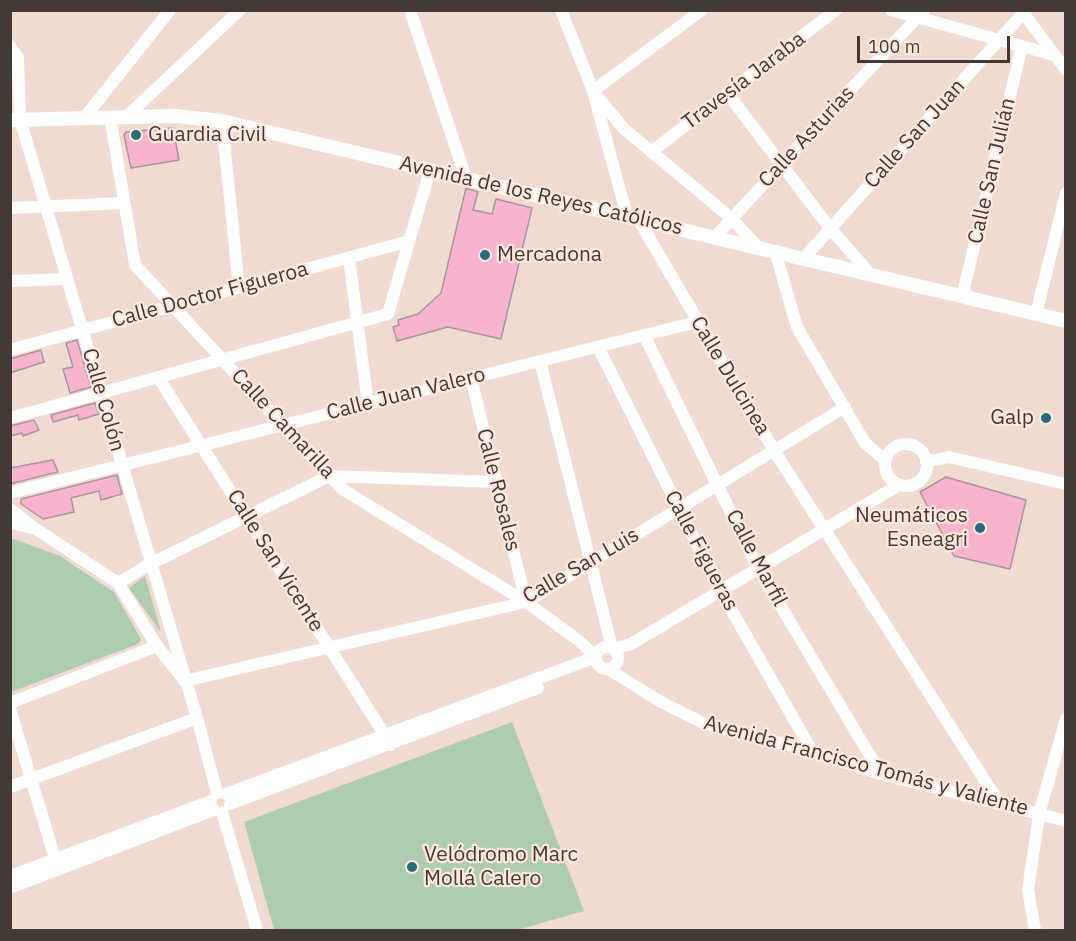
<!DOCTYPE html>
<html>
<head>
<meta charset="utf-8">
<style>
  body { margin:0 }
  #map { position:relative; width:1076px; height:941px; overflow:hidden; background:#f1dbd0; font-family:"IBM Plex Sans",sans-serif }
  canvas { display:block }
  .frame { position:absolute; inset:0; border:12px solid #433a36; pointer-events:none }
  .scale { position:absolute; left:857px; top:36px; width:153px; height:27px; box-sizing:border-box; border:3px solid #433a36; border-top:0; padding-left:8px; font-size:18px; line-height:21px; white-space:nowrap; color:#433a36; -webkit-text-stroke:4px #fee8dd; paint-order:stroke }
</style>
</head>
<body>
<div id="map">
<canvas width="1076" height="941"></canvas>
<div class="frame"></div>
<div class="scale">100 m</div>
</div>
<script>
const g = document.querySelector('canvas').getContext('2d');
g.lineJoin = 'round';
function fill(path, color) {
  g.fillStyle = color;
  g.fill(path, 'evenodd');
}
function poly(rows) {
  const path = new Path2D();
  for (const r of rows) {
    if (r.length === 3) {
      path.moveTo(r[0] + r[2], r[1]);
      path.arc(r[0], r[1], r[2], 0, 2 * Math.PI);
      continue;
    }
    path.moveTo(r[0], r[1]);
    for (let i = 2; i < r.length; i += 2) path.lineTo(r[i], r[i + 1]);
  }
  return path;
}
function stroke(path, color, width, dash) {
  g.strokeStyle = color;
  g.lineWidth = width;
  g.lineCap = dash ? 'butt' : 'round';
  g.setLineDash(dash || []);
  g.stroke(path);
}
function drawText(font, color, halo, rows, align = 'center') {
  g.font = font + ' "IBM Plex Sans",sans-serif';
  g.lineWidth = 4.5;
  g.setLineDash([]);
  g.textBaseline = 'middle';
  g.strokeStyle = halo;
  g.fillStyle = color;
  for (const [text, x, y, turn = 0] of rows) {
    g.save();
    g.translate(x, y);
    g.rotate((+turn || 0) * Math.PI / 180);
    g.textAlign = isNaN(turn) ? turn : align;
    if (halo) g.strokeText(text, 0, 0);
    g.fillText(text, 0, 0);
    g.restore();
  }
}
fill(poly([
  [11,538,60,556,114,592,141,639,138,644,11,692],
  [145,576,161,632,129,588],
  [512,722,584,911,517,930,274,930,244,822]
]), '#aecdb0');
const building = poly([
  [173,128,179,160,131,168,124,135,126,132,173,128],
  [466,188,478,192,473,210,492,214,496,199,532,208,501,339,448,327,397,341,393,327,399,325,398,320,418,314,441,293,466,188],
  [77,340,91,387,70,393,63,369,73,367,66,343,77,340],
  [41,350,44,362,10,373,10,359,41,350],
  [95,403,99,414,79,420,78,415,53,422,51,415,95,403],
  [34,420,39,430,23,436,22,433,10,436,10,426,34,420],
  [53,460,58,472,10,484,10,468,53,460],
  [117,475,122,494,101,500,99,491,71,498,74,512,43,519,21,504,21,499,117,475],
  [946,477,1026,500,1010,569,954,556,920,492,946,477]
]);
fill(building, '#f7b4cf');
stroke(building, '#ab959d', 1.5);
stroke(poly([
  [410,10,466,178],
  [561,10,593,91,627,216],
  [702,10,593,91,623,128,731,218,759,248],
  [891,10,1054,55],
  [1021,10,1066,70],
  [10,46,18,58,20,119,197,718,217,793],
  [728,94,829,227,871,275],
  [85,117,170,10],
  [110,117,135,265,342,489,526,602,578,640,596,657,226,794],
  [126,117,240,10],
  [222,121,239,288],
  [651,152,836,10],
  [10,208,124,203],
  [638,219,775,452,1000,804],
  [715,237,924,10],
  [775,251,797,327,865,443,880,456,886,457],
  [349,258,368,404],
  [804,258,1026,10],
  [10,281,68,279],
  [962,297,1022,46],
  [1036,314,1066,193],
  [644,335,758,568,881,774],
  [598,347,720,590,812,751],
  [10,350,409,241],
  [540,361,612,648],
  [158,377,391,745],
  [471,378,526,602],
  [10,418,388,314,430,170],
  [906,465,21],
  [926,462,949,457,1066,484],
  [10,493,697,322],
  [10,509,33,527],
  [10,523,36,529,118,583,157,646,180,675],
  [118,583,150,564,329,476,497,482],
  [607,658,11],
  [614,649,631,644,899,485],
  [608,669,661,702,705,724,812,751,881,774,1066,821],
  [184,681,526,602,845,407],
  [10,703,157,646],
  [10,709,57,865],
  [10,787,197,718],
  [230,804,538,688],
  [222,812,257,930],
  [10,876,211,801],
  [10,888,214,810],
  [1035,930,1028,890,1039,814,1066,719]
]), '#fff', 12);
stroke(poly([
  [10,120,175,116,222,121,1066,321]
]), '#fff', 14);
for (const [x, y, r, color] of [
  [136,135,6,"#296b7e"],
  [485,255,6,"#296b7e"],
  [1046,418,6,"#296b7e"],
  [980,528,6,"#296b7e"],
  [412,867,6,"#296b7e"]
]) {
  const dot = new Path2D();
  dot.arc(x, y, r, 0, 2 * Math.PI);
  g.fillStyle = color;
  g.fill(dot);
  stroke(dot, '#fee8dd', 2);
}
drawText('21px', '#433a36', '#fee8dd', [
  ["Travesía Jaraba",744,81,-37],
  ["Calle San Juan",915,134,-48],
  ["Calle Asturias",807,137,-47],
  ["Calle San Julián",992,171,-77],
  ["Avenida de los Reyes Católicos",541,196,13],
  ["Calle Doctor Figueroa",210,295,-15],
  ["Calle Dulcinea",730,376,59],
  ["Calle Juan Valero",406,394,-14],
  ["Calle Colón",103,400,74],
  ["Calle Camarilla",283,424,47],
  ["Calle Rosales",498,490,76],
  ["Calle Figueras",701,551,62],
  ["Calle Marfil",756,558,62],
  ["Calle San Vicente",275,561,58],
  ["Calle San Luis",581,566,-30],
  ["Avenida Francisco Tomás y Valiente",866,766,15]
]);
drawText('21px', '#433a36', '#fee8dd', [
  ["Guardia Civil",148,135],
  ["Mercadona",497,255],
  ["Galp",1034,418,"right"],
  ["Neumáticos",968,516,"right"],
  ["Esneagri",968,540,"right"],
  ["Velódromo Marc",424,855],
  ["Mollá Calero",424,879]
], 'left');
</script>
</body>
</html>
